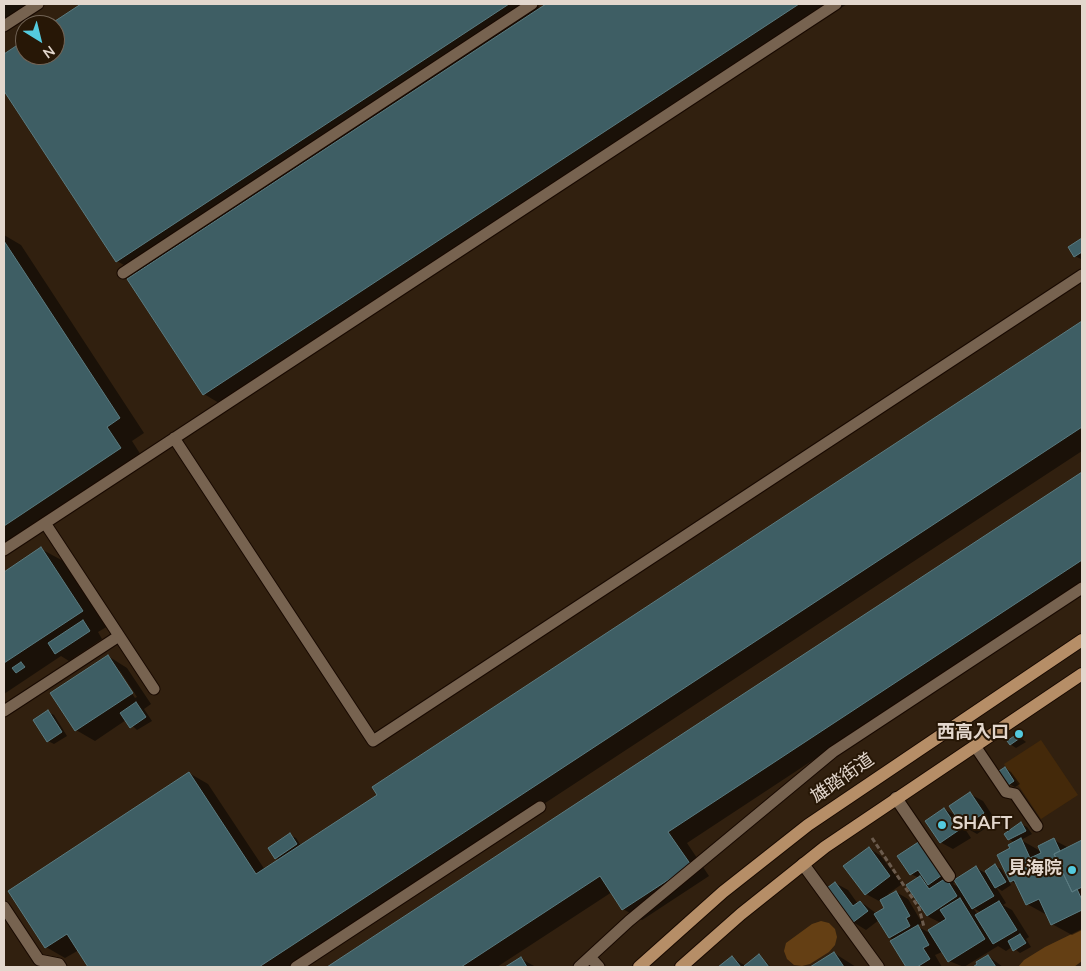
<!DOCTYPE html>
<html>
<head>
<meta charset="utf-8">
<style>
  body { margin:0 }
  #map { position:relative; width:1086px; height:971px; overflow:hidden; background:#31200f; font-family:"Nunito Sans",sans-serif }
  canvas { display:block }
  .frame { position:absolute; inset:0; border:5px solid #e3d7cd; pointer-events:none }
  .north { position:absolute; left:15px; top:15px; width:50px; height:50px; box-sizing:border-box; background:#271706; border:1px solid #726456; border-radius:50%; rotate:144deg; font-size:14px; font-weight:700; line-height:20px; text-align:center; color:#e3d7cd }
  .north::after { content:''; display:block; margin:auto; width:18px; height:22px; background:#54cade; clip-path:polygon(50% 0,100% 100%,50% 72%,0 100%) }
</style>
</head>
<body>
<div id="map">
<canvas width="1086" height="971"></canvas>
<div class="frame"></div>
<div class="north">N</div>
</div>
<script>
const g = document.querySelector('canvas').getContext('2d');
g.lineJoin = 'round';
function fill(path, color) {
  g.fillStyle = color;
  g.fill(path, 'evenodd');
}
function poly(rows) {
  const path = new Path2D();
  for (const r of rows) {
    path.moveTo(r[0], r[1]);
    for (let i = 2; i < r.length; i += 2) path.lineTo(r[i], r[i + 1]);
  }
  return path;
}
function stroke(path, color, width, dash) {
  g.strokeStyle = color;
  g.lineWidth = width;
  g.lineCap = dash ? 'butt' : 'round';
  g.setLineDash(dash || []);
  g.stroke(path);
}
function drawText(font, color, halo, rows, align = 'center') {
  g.font = font + ' "Nunito Sans","Noto Sans JP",sans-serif';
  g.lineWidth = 4;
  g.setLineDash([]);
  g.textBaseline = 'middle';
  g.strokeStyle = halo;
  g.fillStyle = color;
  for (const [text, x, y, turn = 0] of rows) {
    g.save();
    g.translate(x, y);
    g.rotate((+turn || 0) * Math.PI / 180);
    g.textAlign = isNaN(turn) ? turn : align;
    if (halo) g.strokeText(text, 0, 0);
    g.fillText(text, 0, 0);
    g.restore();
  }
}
fill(poly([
  [1041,740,1078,795,1041,819,1004,764]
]), '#44290a');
fill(poly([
  [821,921,829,923,835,929,837,937,835,945,829,952,810,964,802,966,794,965,787,959,784,951,786,943,812,924],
  [1082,929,1082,961,1074,967,1018,967,1024,960,1045,947]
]), '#643f14');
fill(poly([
  [4,4,30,4,4,21],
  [83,4,537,4,540,9,548,4,847,4,229,409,204,394,138,273,117,261,4,88,4,56,25,42,25,55,55,55,55,25,51,25],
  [4,235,21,245,144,433,132,441,146,463,4,557],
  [1082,240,1082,259,1081,259,1075,256,1070,248],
  [1082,322,1082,451,295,967,90,967,79,950,65,958,46,947,189,773,208,784,265,870,280,860,276,858,290,835,296,838,301,846,379,795,374,787],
  [1082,473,1082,583,687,843,709,876,642,920,623,909,612,892,497,967,329,967],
  [41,549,67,563,108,626,98,632,102,639,69,661,61,656,4,694,4,573],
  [108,656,127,668,151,704,144,709,152,721,137,730,126,720,95,741,76,730],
  [117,671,120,671,137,697,135,698],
  [48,712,54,715,67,736,54,744,48,741],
  [1017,735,1026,742,1016,748,1010,744],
  [1005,768,1011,772,1020,784,1015,787,1009,784],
  [970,794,983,801,996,821,977,834,963,826,971,838,953,849,940,842,944,809,958,817],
  [1021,824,1027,827,1032,834,1021,840,1042,852,1054,840,1069,848,1082,842,1082,897,1079,896,1082,902,1082,930,1072,935,1052,924,1047,915,1027,904,1019,886,1011,881,1011,849,1015,843,1009,839],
  [869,848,881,856,902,884,888,894,889,896,896,892,908,899,922,923,917,926,933,935,941,923,927,916,919,878,911,874,933,850,954,883,953,884,961,889,976,868,989,875,995,866,1001,869,1011,885,1002,891,996,887,1006,903,1003,905,1012,910,1029,937,1026,939,1031,947,1020,953,1012,947,1006,951,998,946,964,967,949,961,942,952,935,955,942,967,907,967,892,942,894,940,890,938,879,920,866,930,853,922,835,883,848,890,858,904,861,902,877,914,886,908,881,899,879,901,866,894],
  [973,908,982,913,978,915],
  [834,953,856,967,812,967],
  [759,955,771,967,720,967,732,958,746,966],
  [988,956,1003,967,973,967],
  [521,959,536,967,507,967]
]), '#0007');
const building = poly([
  [81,4,509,4,116,262,4,91,4,54,25,40,25,55,55,55,55,25,49,25,81,4],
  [546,4,799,4,203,395,127,279,546,4],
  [1082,238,1082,252,1074,257,1068,247,1082,238],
  [4,241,120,418,107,427,121,448,4,526,4,241],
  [1082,321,1082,427,259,967,88,967,67,934,45,948,8,891,189,772,256,874,377,795,372,787,1082,321],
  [1082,472,1082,560,668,832,691,865,622,910,600,876,461,967,327,967,1082,472],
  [41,547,83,611,4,663,4,572,41,547],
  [83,620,90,631,55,654,48,643,83,620],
  [108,655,133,693,75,731,50,693,108,655],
  [21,662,25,667,16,673,12,668,21,662],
  [136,702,146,717,130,728,120,713,136,702],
  [48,710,62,732,47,742,33,720,48,710],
  [1017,734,1020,738,1010,745,1007,741,1017,734],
  [1005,767,1014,781,1008,785,999,771,1005,767],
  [970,792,984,813,963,827,949,806,970,792],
  [944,808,959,830,940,843,925,821,944,808],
  [1021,822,1026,831,1008,840,1004,834,1021,822],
  [290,833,297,844,275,859,268,848,290,833],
  [1021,838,1030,858,1041,853,1038,846,1054,838,1060,851,1054,854,1072,892,1077,889,1082,900,1082,910,1051,925,1039,899,1026,905,1014,880,1010,882,997,855,1010,848,1008,845,1021,838],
  [1082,840,1082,887,1072,892,1054,854,1082,840],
  [920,841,942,875,928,885,918,870,910,875,897,856,920,841],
  [869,847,890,876,865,895,843,866,869,847],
  [995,864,1006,882,995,888,985,871,995,864],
  [976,866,994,896,972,909,954,880,976,866],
  [920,876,929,889,946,878,957,896,927,916,906,885,920,876],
  [835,882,853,906,860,901,868,911,852,923,827,888,835,882],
  [896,891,910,916,906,918,910,926,889,938,874,914,884,908,880,900,896,891],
  [960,898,985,939,948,962,928,930,946,919,940,910,960,898],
  [999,901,1017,930,993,944,975,915,999,901],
  [918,925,929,945,923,948,930,959,917,967,906,967,890,941,918,925],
  [1020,934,1026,943,1013,951,1008,941,1020,934],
  [834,952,844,967,810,967,834,952],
  [759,954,769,967,745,967,744,966,759,954],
  [988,955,996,967,973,967,977,964,976,962,988,955],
  [732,956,741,967,718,967,732,956],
  [521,957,527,967,505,967,521,957]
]);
fill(building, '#3e5e64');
stroke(building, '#5a7b81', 1);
const lane = poly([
  [4,26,38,4],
  [123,273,532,4],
  [174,438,373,741,1082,275],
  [45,523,154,689],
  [4,550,836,4],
  [4,711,119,636],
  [975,746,1006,792,1015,794,1037,826],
  [4,907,39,960,59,964,61,967],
  [590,957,599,967],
  [296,967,540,807],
  [579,967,629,921,833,752,1082,588]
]);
const street = poly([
  [896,798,949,876],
  [803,864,878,967]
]);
const primary = poly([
  [639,967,723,892,808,825,1082,640],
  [681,967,741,914,825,847,1082,674]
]);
stroke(lane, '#180900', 13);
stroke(street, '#180900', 14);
stroke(primary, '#180900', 14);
stroke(poly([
  [872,838,919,908,924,927]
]), '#6b5b4d', 3, [5, 2.5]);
stroke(lane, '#776350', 11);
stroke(street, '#776350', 12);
stroke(primary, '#b68e67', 12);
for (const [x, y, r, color] of [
  [1019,734,5,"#54cade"],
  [942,825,5,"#54cade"],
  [1072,870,5,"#54cade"]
]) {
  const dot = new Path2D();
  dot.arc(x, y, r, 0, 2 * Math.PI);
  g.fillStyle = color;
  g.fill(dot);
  stroke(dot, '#271706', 2);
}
drawText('bold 18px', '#e3d7cd', '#271706', [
  ["西高入口",1009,734],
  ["SHAFT",952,825,"left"],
  ["見海院",1062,870]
], 'right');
drawText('18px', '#e3d7cd', '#271706', [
  ["雄踏街道",843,779,-35]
]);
</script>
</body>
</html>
